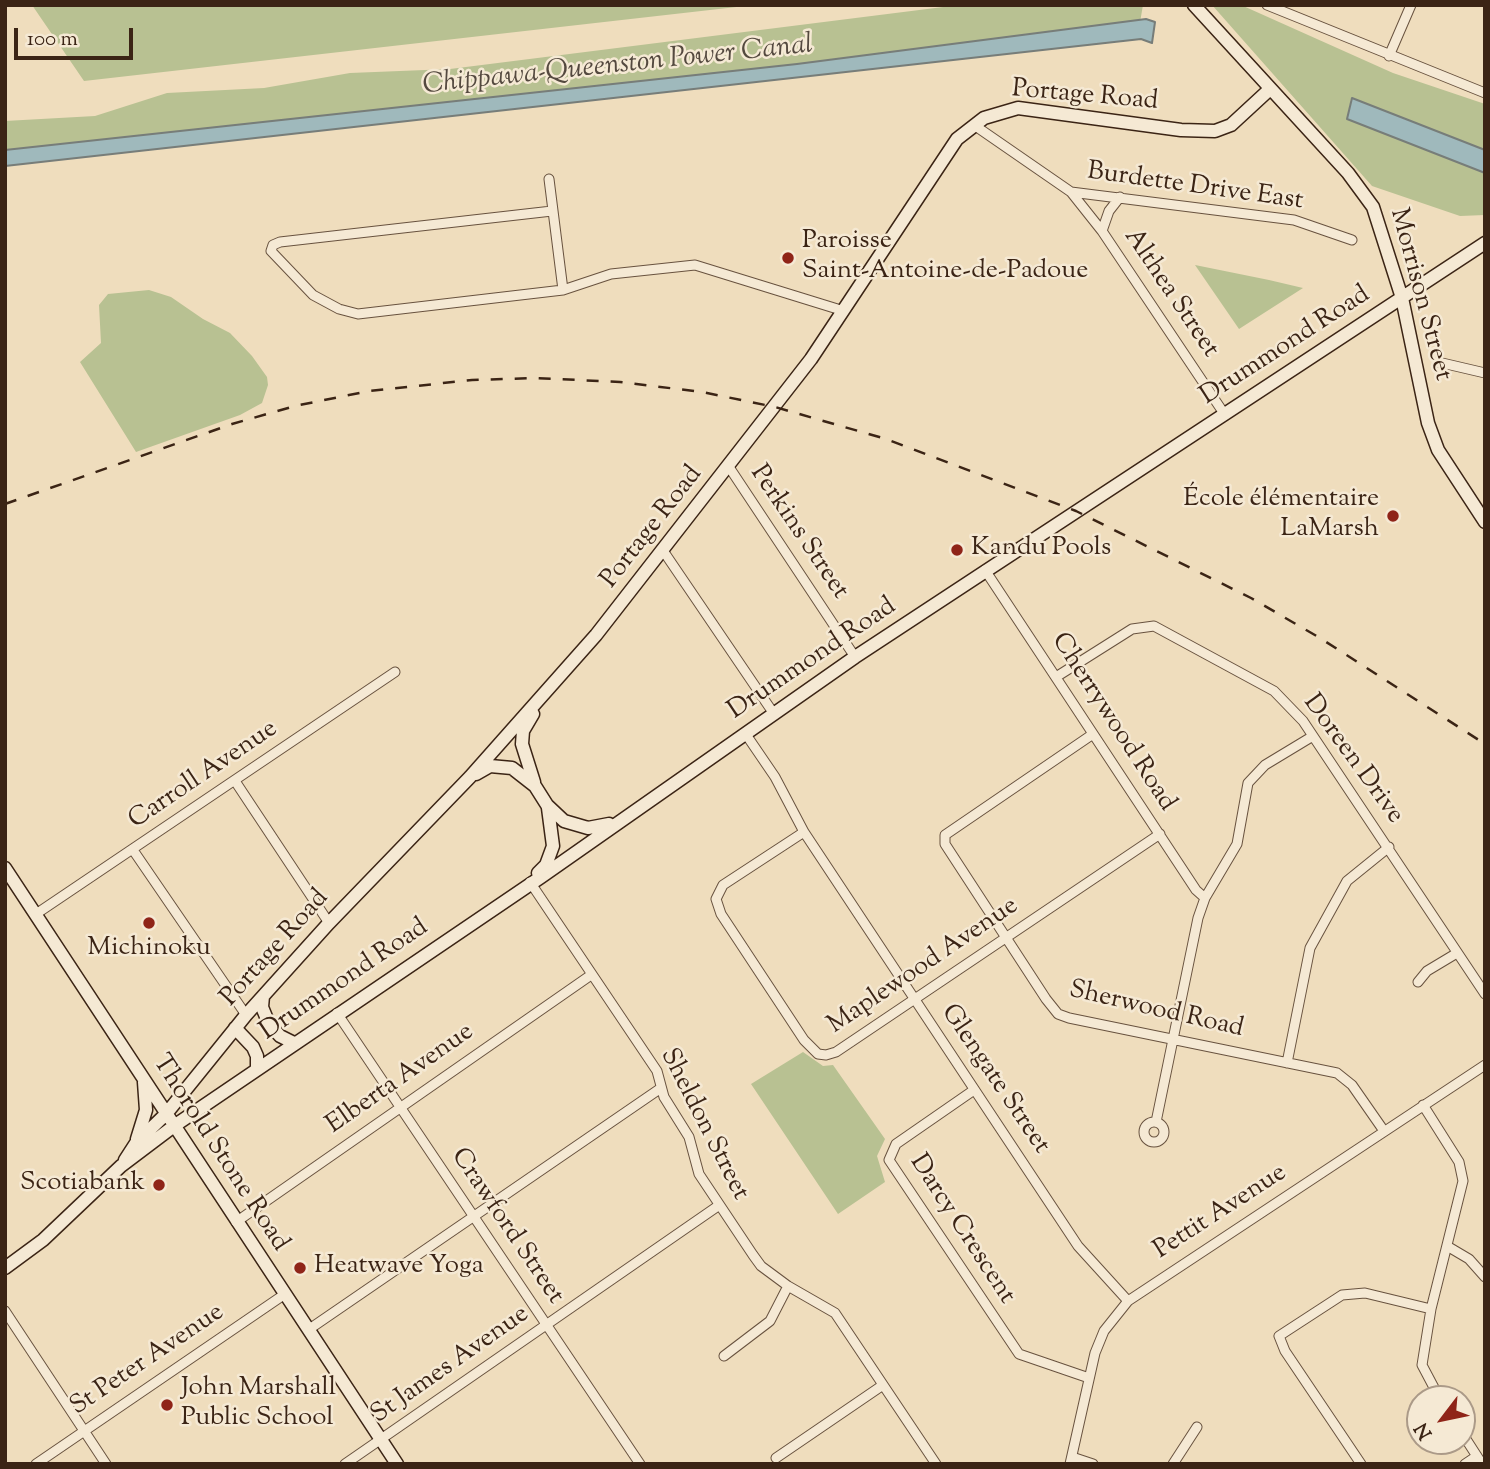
<!DOCTYPE html>
<html>
<head>
<meta charset="utf-8">
<style>
  body { margin:0 }
  #map { position:relative; width:1490px; height:1469px; overflow:hidden; background:#efddbd; font-family:"Sorts Mill Goudy",serif }
  canvas { display:block }
  .frame { position:absolute; inset:0; border:7px solid #3b2415; pointer-events:none }
  .north { position:absolute; left:1406px; top:1385px; width:70px; height:70px; box-sizing:border-box; background:#f5e9d4; border:2px solid #ab9a88; border-radius:50%; rotate:238deg; font-size:19px; font-weight:700; line-height:28px; text-align:center; color:#3b2415 }
  .north::after { content:''; display:block; margin:auto; width:24px; height:32px; background:#8f2418; clip-path:polygon(50% 0,100% 100%,50% 72%,0 100%) }
  .scale { position:absolute; left:14px; top:28px; width:119px; height:32px; box-sizing:border-box; border:4px solid #3b2415; border-top:0; padding-left:9px; font-size:21px; line-height:24px; white-space:nowrap; color:#3b2415; -webkit-text-stroke:5px #f5e9d4; paint-order:stroke }
</style>
</head>
<body>
<div id="map">
<canvas width="1490" height="1469"></canvas>
<div class="frame"></div>
<div class="north">N</div>
<div class="scale">100 m</div>
</div>
<script>
const g = document.querySelector('canvas').getContext('2d');
g.lineJoin = 'round';
function fill(path, color) {
  g.fillStyle = color;
  g.fill(path, 'evenodd');
}
function poly(rows) {
  const path = new Path2D();
  for (const r of rows) {
    if (r.length === 3) {
      path.moveTo(r[0] + r[2], r[1]);
      path.arc(r[0], r[1], r[2], 0, 2 * Math.PI);
      continue;
    }
    path.moveTo(r[0], r[1]);
    for (let i = 2; i < r.length; i += 2) path.lineTo(r[i], r[i + 1]);
  }
  return path;
}
function stroke(path, color, width, dash) {
  g.strokeStyle = color;
  g.lineWidth = width;
  g.lineCap = dash ? 'butt' : 'round';
  g.setLineDash(dash || []);
  g.stroke(path);
}
function drawText(font, color, halo, rows, align = 'center') {
  g.font = font + ' "Sorts Mill Goudy",serif';
  g.lineWidth = 5;
  g.setLineDash([]);
  g.textBaseline = 'middle';
  g.strokeStyle = halo;
  g.fillStyle = color;
  for (const [text, x, y, turn = 0] of rows) {
    g.save();
    g.translate(x, y);
    g.rotate((+turn || 0) * Math.PI / 180);
    g.textAlign = isNaN(turn) ? turn : align;
    if (halo) g.strokeText(text, 0, 0);
    g.fillText(text, 0, 0);
    g.restore();
  }
}
fill(poly([
  [32,5,754,5,84,81],
  [959,5,1143,5,1139,28,5,152,5,121,95,116,167,93,264,88,350,73,450,69],
  [1212,5,1241,5,1393,73,1485,104,1485,150,1351,99,1347,119,1485,172,1485,215,1460,216,1372,186],
  [1195,265,1269,280,1303,288,1239,329],
  [149,290,171,297,203,319,230,333,252,356,267,377,268,385,262,403,240,415,136,452,80,362,101,343,99,305,108,294],
  [803,1052,823,1066,833,1065,885,1139,877,1156,885,1182,838,1214,751,1084]
]), '#b8c192');
const water = poly([
  [1146,19,1155,22,1152,43,1141,39,5,166,5,150,797,64,1146,19],
  [1352,98,1485,150,1485,173,1347,119,1352,98]
]);
fill(water, '#9fb9bc');
stroke(water, '#777d79', 2);
const street = poly([
  [1267,5,1485,93],
  [1389,56,1411,5],
  [974,125,1071,192,1102,231,1225,415],
  [549,179,563,290],
  [1071,192,1294,220,1352,240],
  [552,211,280,242,273,245,271,251,313,295,339,309,358,314,563,290,611,274,695,265,844,311],
  [1102,231,1109,211,1120,197],
  [1438,362,1485,373],
  [729,467,855,657],
  [664,552,774,714],
  [985,570,1196,890,1205,898],
  [1056,677,1132,629,1154,626,1274,691,1303,721,1485,994],
  [745,733,775,777,804,832,1078,1246,1128,1301],
  [1093,734,945,835,945,844,1046,999,1058,1014,1069,1018,1337,1073,1352,1085,1384,1131],
  [235,781,329,923],
  [804,832,723,885,716,899,721,914,804,1040,818,1054,826,1055,836,1052,1160,834],
  [133,850,246,1015],
  [530,882,657,1071,664,1097,689,1137,699,1174,753,1255,761,1266,788,1286,835,1313,936,1464],
  [36,914,395,672],
  [1418,982,1427,971,1457,953],
  [337,1013,640,1464],
  [1287,1063,1310,948,1347,881,1389,847],
  [974,1090,896,1144,889,1160,1019,1354,1089,1378],
  [1423,1105,1459,1162,1463,1181,1431,1309,1422,1365,1440,1399],
  [1154,1132,10],
  [1156,1122,1198,918,1205,898,1237,844,1248,783,1265,765,1313,736],
  [236,1222,591,975],
  [1447,1246,1469,1259,1485,1277],
  [5,1311,106,1464],
  [308,1330,661,1088],
  [724,1356,770,1321,788,1286],
  [1462,1433,1482,1464],
  [1072,1457,1093,1464],
  [776,1458,883,1385],
  [36,1464,285,1294],
  [345,1464,718,1206],
  [1070,1464,1095,1353,1104,1331,1128,1301,1485,1065],
  [1173,1464,1197,1427],
  [1361,1464,1285,1351,1279,1336,1342,1295,1365,1293,1431,1309],
  [1465,1464,1477,1456]
]);
const secondary = poly([
  [1194,5,1348,173,1373,207,1402,298,1428,423,1438,450,1485,522],
  [533,714,523,731,522,744,534,782],
  [476,774,490,766,512,768,535,786,547,805,564,821,588,828,609,824],
  [5,868,397,1464],
  [538,873,546,865,553,846,548,808],
  [263,996,262,1007,269,1024,280,1036,294,1043],
  [235,1028,253,1047,257,1056,257,1069],
  [137,1139,146,1110,144,1082],
  [125,1160,136,1143,166,1114,246,1015,329,923,470,777,596,635,811,359,957,139,984,118,1018,108,1181,130,1215,131,1231,125,1270,89],
  [5,1268,43,1240,121,1166,174,1126,541,877,855,657,1485,243]
]);
stroke(street, '#68523f', 11);
stroke(secondary, '#3b2415', 15);
stroke(street, '#f5e9d4', 9);
stroke(secondary, '#f5e9d4', 12);
stroke(poly([
  [5,504,232,424,295,406,369,391,472,380,536,378,620,382,702,392,775,407,886,439,1076,511,1251,598,1320,638,1485,744]
]), '#3b2415', 2.5, [12, 12]);
for (const [x, y, r, color] of [
  [788,258,7,"#8f2418"],
  [1393,516,7,"#8f2418"],
  [957,550,7,"#8f2418"],
  [149,923,7,"#8f2418"],
  [159,1185,7,"#8f2418"],
  [300,1268,7,"#8f2418"],
  [167,1405,7,"#8f2418"]
]) {
  const dot = new Path2D();
  dot.arc(x, y, r, 0, 2 * Math.PI);
  g.fillStyle = color;
  g.fill(dot);
  stroke(dot, '#f5e9d4', 2.5);
}
drawText('26px', '#3b2415', '#f5e9d4', [
  ["Portage Road",1085,97,5],
  ["Burdette Drive East",1195,188,8],
  ["Althea Street",1170,294,56],
  ["Morrison Street",1419,295,75],
  ["Drummond Road",1286,347,-33],
  ["Portage Road",653,528,-52],
  ["Perkins Street",798,533,56],
  ["Drummond Road",813,660,-34],
  ["Cherrywood Road",1112,723,57],
  ["Doreen Drive",1352,760,54],
  ["Carroll Avenue",204,776,-34],
  ["Portage Road",276,949,-48],
  ["Maplewood Avenue",924,967,-34],
  ["Drummond Road",345,981,-34],
  ["Sherwood Road",1156,1011,13],
  ["Elberta Avenue",401,1080,-35],
  ["Glengate Street",994,1080,56],
  ["Sheldon Street",703,1125,63],
  ["Thorold Stone Road",219,1154,57],
  ["Pettit Avenue",1221,1213,-33],
  ["Crawford Street",506,1227,56],
  ["Darcy Crescent",961,1230,57],
  ["St Peter Avenue",148,1361,-34],
  ["St James Avenue",451,1366,-35]
]);
drawText('26px', '#3b2415', '#f5e9d4', [
  ["Paroisse",802,243],
  ["Saint-Antoine-de-Padoue",802,273],
  ["École élémentaire",1379,501,"right"],
  ["LaMarsh",1379,531,"right"],
  ["Kandu Pools",971,550],
  ["Michinoku",149,950,"center"],
  ["Scotiabank",145,1185,"right"],
  ["Heatwave Yoga",314,1268],
  ["John Marshall",181,1390],
  ["Public School",181,1420]
], 'left');
drawText('italic 28px', '#54493f', '#f5e9d4', [
  ["Chippawa-Queenston Power Canal",618,67,-6]
]);
</script>
</body>
</html>
